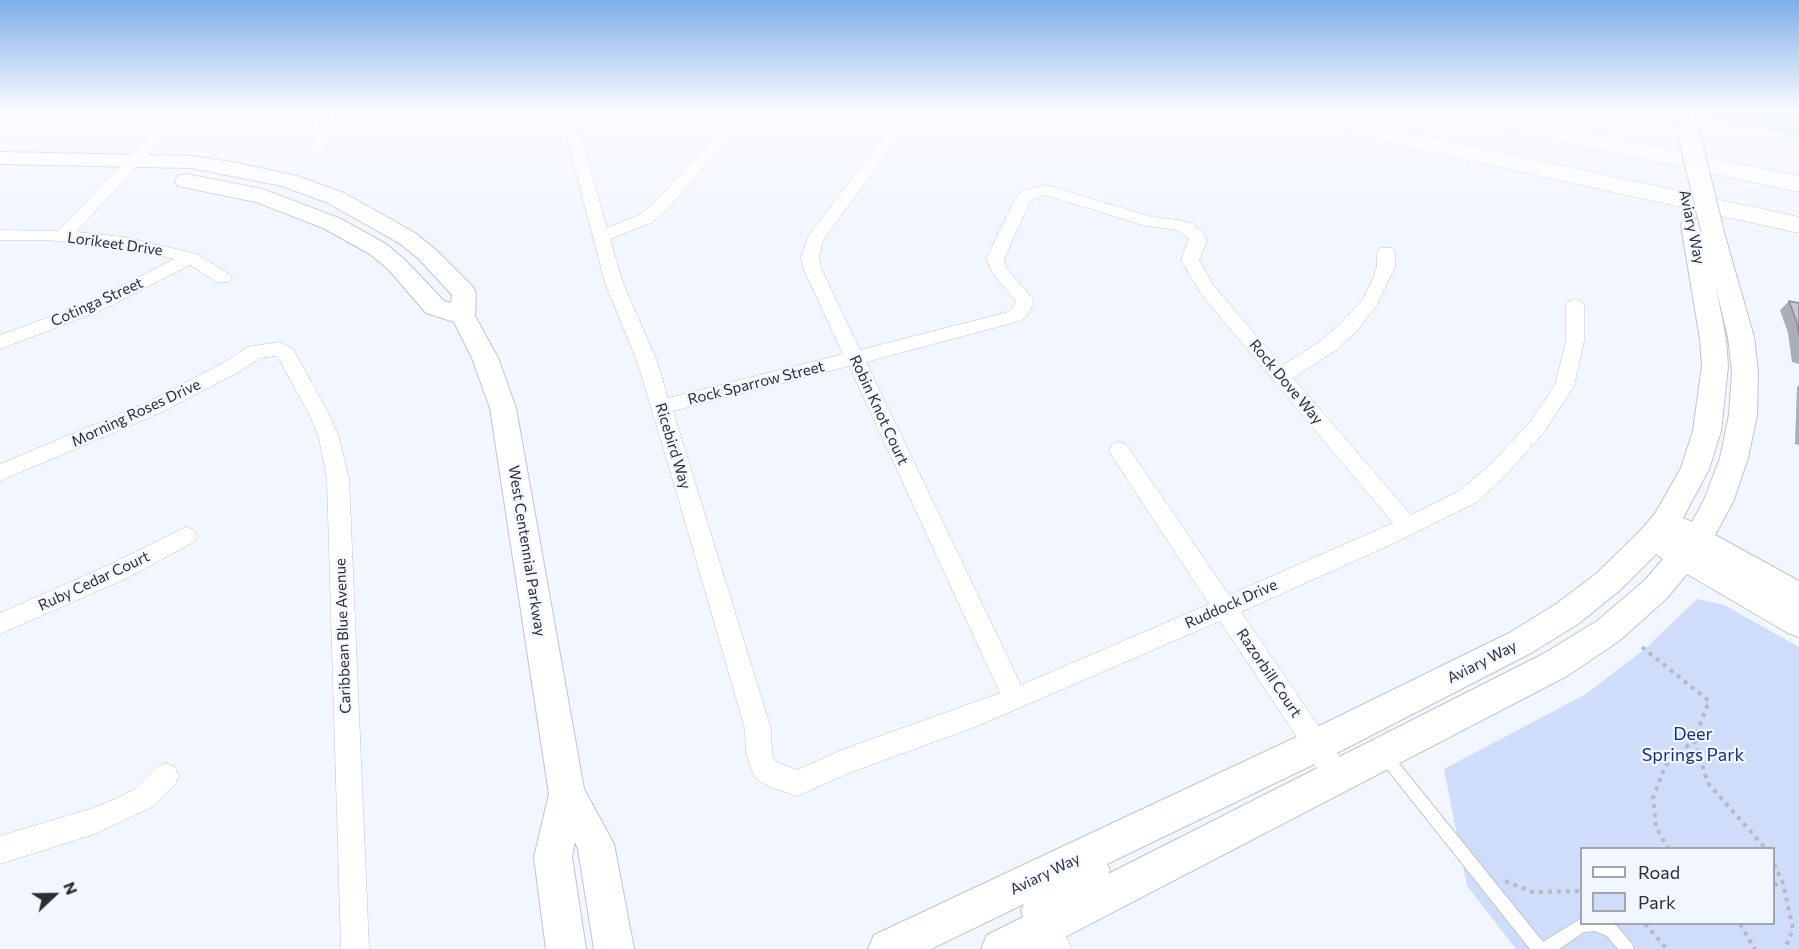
<!DOCTYPE html>
<html>
<head>
<meta charset="utf-8">
<style>
  body { margin:0 }
  #map { position:relative; width:1799px; height:949px; overflow:hidden; background:#f2f6ff; font-family:Commissioner,sans-serif }
  canvas { display:block }
  .legend { position:absolute; left:1580px; top:847px; width:195px; height:78px; box-sizing:border-box; background:#f2f6ff; border:2px solid #a3a6ad; margin:0; padding:8px 10px; list-style:none; font-size:18px; color:#2c2e31 }
  .legend li { display:flex; align-items:center; gap:12px; height:30px }
  .legend b { width:30px; border:2px solid #a3a6ad }
  .north { position:absolute; left:24px; top:865px; width:60px; height:60px; -webkit-text-stroke:4px #f2f6ff; paint-order:stroke; rotate:68deg; font-size:16px; font-weight:700; line-height:24px; text-align:center; color:#2c2e31 }
  .north::after { content:''; display:block; margin:auto; width:21px; height:27px; background:#2c2e31; clip-path:polygon(50% 0,100% 100%,50% 72%,0 100%) }
</style>
</head>
<body>
<div id="map">
<canvas width="1799" height="949"></canvas>
<ul class="legend">
<li><b style="height:8px;background:#fff"></b>Road</li>
<li><b style="height:16px;background:#cfddfa"></b>Park</li>
</ul>
<div class="north">N</div>
</div>
<script>
const g = document.querySelector('canvas').getContext('2d');
g.lineJoin = 'round';
function fill(path, color) {
  g.fillStyle = color;
  g.fill(path, 'evenodd');
}
function poly(rows) {
  const path = new Path2D();
  for (const r of rows) {
    path.moveTo(r[0], r[1]);
    for (let i = 2; i < r.length; i += 2) path.lineTo(r[i], r[i + 1]);
  }
  return path;
}
function stroke(path, color, width, dash) {
  g.strokeStyle = color;
  g.lineWidth = width;
  g.lineCap = dash ? 'butt' : 'round';
  g.setLineDash(dash || []);
  g.stroke(path);
}
function drawText(font, color, halo, rows, align = 'center') {
  g.font = font + ' Commissioner,sans-serif';
  g.lineWidth = 4.5;
  g.setLineDash([]);
  g.textBaseline = 'middle';
  g.strokeStyle = halo;
  g.fillStyle = color;
  for (const [text, x, y, turn = 0] of rows) {
    g.save();
    g.translate(x, y);
    g.rotate((+turn || 0) * Math.PI / 180);
    g.textAlign = isNaN(turn) ? turn : align;
    if (halo) g.strokeText(text, 0, 0);
    g.fillText(text, 0, 0);
    g.restore();
  }
}
fill(poly([
  [1709,111,1799,111,1799,136,1712,119],
  [1697,599,1724,605,1799,647,1799,949,1516,949,1467,886,1444,769,1586,694,1646,648],
  [1582,848,1774,848,1774,924,1582,924]
]), '#cfddfa');
const service = poly([
  [1384,749,1389,751,1543,942,1582,918,1582,924,1611,924,1617,926,1632,944,1634,949,1618,949,1607,936,1595,931,1584,932,1559,949,1530,949,1379,759,1378,755,1379,751,1384,749]
]);
const minor = poly([
  [174,111,189,111,76,232,125,237,197,254,229,274,232,278,229,282,217,282,190,265,100,311,0,349,0,335,88,303,174,259,125,247,46,240,0,240,0,230,58,231,174,111],
  [272,111,289,111,282,115,274,114,272,111],
  [321,111,335,111,335,132,321,152,316,154,308,149,319,132,321,111],
  [560,111,574,111,607,228,639,215,654,203,707,146,739,119,736,111,750,111,755,120,717,152,666,211,651,223,610,239,623,283,657,361,668,398,843,354,803,268,801,257,809,235,889,130,894,128,902,133,823,240,819,257,821,268,860,350,1008,312,1014,306,1016,301,993,274,986,259,1017,196,1022,191,1046,185,1152,217,1179,220,1194,224,1205,236,1207,242,1199,260,1214,286,1282,366,1322,340,1342,322,1363,299,1371,283,1377,267,1377,252,1380,248,1392,248,1395,252,1395,267,1376,306,1356,332,1336,350,1293,378,1411,515,1461,490,1492,463,1531,421,1555,385,1566,341,1566,305,1569,301,1575,299,1581,301,1584,305,1584,341,1574,386,1545,431,1506,475,1477,502,1388,546,1241,612,1347,768,1351,777,1347,786,1338,790,1329,786,1220,621,975,727,849,773,797,796,770,787,756,779,752,770,746,753,745,729,675,487,637,361,605,283,560,111],
  [1045,195,1146,226,1177,230,1189,238,1181,260,1201,294,1393,523,1229,595,1126,444,1119,442,1112,444,1109,450,1112,456,1209,604,1021,685,866,362,1020,321,1029,313,1034,300,1007,269,1004,259,1030,202,1034,199,1045,195],
  [849,366,1000,693,844,749,797,770,775,761,772,753,771,729,673,411,849,366],
  [279,342,293,349,330,416,339,438,349,479,369,949,341,949,327,479,319,438,310,416,279,359,276,356,260,358,237,373,160,413,0,481,0,464,146,403,223,363,248,347,279,342],
  [186,527,194,530,197,536,194,542,125,579,0,634,0,613,109,565,186,527],
  [166,763,175,767,179,776,175,785,154,806,95,834,0,864,0,836,93,808,120,797,136,788,157,767,166,763],
  [1046,912,1056,916,1072,949,1042,949,1032,926,1036,916,1046,912]
]);
const secondary = poly([
  [1673,111,1693,111,1698,131,1695,135,1688,137,1681,135,1673,111],
  [0,152,191,156,237,163,297,176,344,193,415,233,435,249,473,287,476,293,475,316,498,358,516,408,584,789,614,844,634,949,594,949,578,849,575,842,572,857,586,949,546,949,534,857,549,794,490,408,472,358,454,322,426,313,389,270,370,254,323,228,256,202,178,186,175,181,178,176,186,174,262,189,339,218,386,244,405,260,444,301,451,303,452,295,419,259,399,243,328,203,282,186,191,168,0,164,0,152],
  [1692,218,1700,220,1703,225,1712,222,1720,224,1723,229,1754,337,1758,372,1757,415,1748,458,1733,502,1715,535,1799,581,1799,637,1788,633,1687,574,1667,598,1619,641,1567,676,1042,949,981,949,987,935,1023,917,1021,911,1024,904,931,949,868,949,874,935,1305,733,1509,633,1556,604,1597,573,1642,529,1656,512,1681,468,1693,431,1702,366,1700,339,1681,225,1684,220,1692,218],
  [1716,288,1728,337,1732,372,1729,415,1720,458,1704,500,1692,522,1683,518,1709,469,1721,431,1728,366,1726,339,1716,288],
  [1656,554,1663,559,1645,580,1597,621,1543,654,1108,874,1110,870,1107,864,1329,757,1531,653,1578,624,1619,591,1656,554]
]);
const motorway = poly([
  [1265,111,1310,111,1799,217,1799,233,1277,118,1269,116,1265,111],
  [1436,111,1482,111,1799,176,1799,192,1448,118,1440,116,1436,111]
]);
stroke(service, '#c1c5cd', 2);
stroke(minor, '#c1c5cd', 1);
stroke(secondary, '#c1c5cd', 2);
stroke(motorway, '#c1c5cd', 1);
stroke(poly([
  [1642,647,1709,701,1694,740,1665,766,1653,798,1656,827,1668,848],
  [1694,740,1708,783,1765,848],
  [1774,864,1783,883,1793,929,1785,949],
  [1505,881,1533,892,1582,891],
  [1774,885,1783,883],
  [1645,924,1667,949],
  [1740,924,1755,949]
]), '#b6bac1', 4, [4, 5]);
fill(service, '#fff');
fill(minor, '#fff');
fill(secondary, '#fff');
fill(motorway, '#fff');
const secondaryBridge = poly([
  [1688,131,1712,229]
]);
stroke(secondaryBridge, '#c1c5cd', 24, []);
stroke(secondaryBridge, '#fff', 22);
fill(poly([
  [1789,301,1799,303,1799,364,1792,362,1788,333,1780,310],
  [1799,385,1799,445,1795,444,1797,387]
]), '#aaaeb5');
const building = poly([
  [1789,301,1799,303,1799,335,1797,323,1789,301]
]);
fill(building, '#c6cad2');
stroke(building, '#8b8d93', 1.5);
const sky = g.createLinearGradient(0, 0, 0, 244);
sky.addColorStop(0, '#7faee9');
sky.addColorStop(0.45, '#f9fbff');
sky.addColorStop(1, '#f9fbff00');
g.fillStyle = sky;
g.fillRect(0, 0, 1799, 244);
drawText('15px', '#2c2e31', '#f2f6ff', [
  ["Aviary Way",1692,227,78],
  ["Lorikeet Drive",115,244,8],
  ["Cotinga Street",97,302,-24],
  ["Rock Dove Way",1286,382,50],
  ["Rock Sparrow Street",756,383,-14],
  ["Robin Knot Court",879,410,65],
  ["Morning Roses Drive",136,413,-25],
  ["Ricebird Way",673,446,73],
  ["West Centennial Parkway",527,551,81],
  ["Ruby Cedar Court",94,581,-25],
  ["Ruddock Drive",1231,604,-24],
  ["Caribbean Blue Avenue",343,636,-92],
  ["Aviary Way",1482,662,-27],
  ["Razorbill Court",1269,673,56],
  ["Aviary Way",1045,874,-26]
]);
drawText('18px', '#123180', '#f2f6ff', [
  ["Deer",1693,734],
  ["Springs Park",1693,755]
]);
</script>
</body>
</html>
